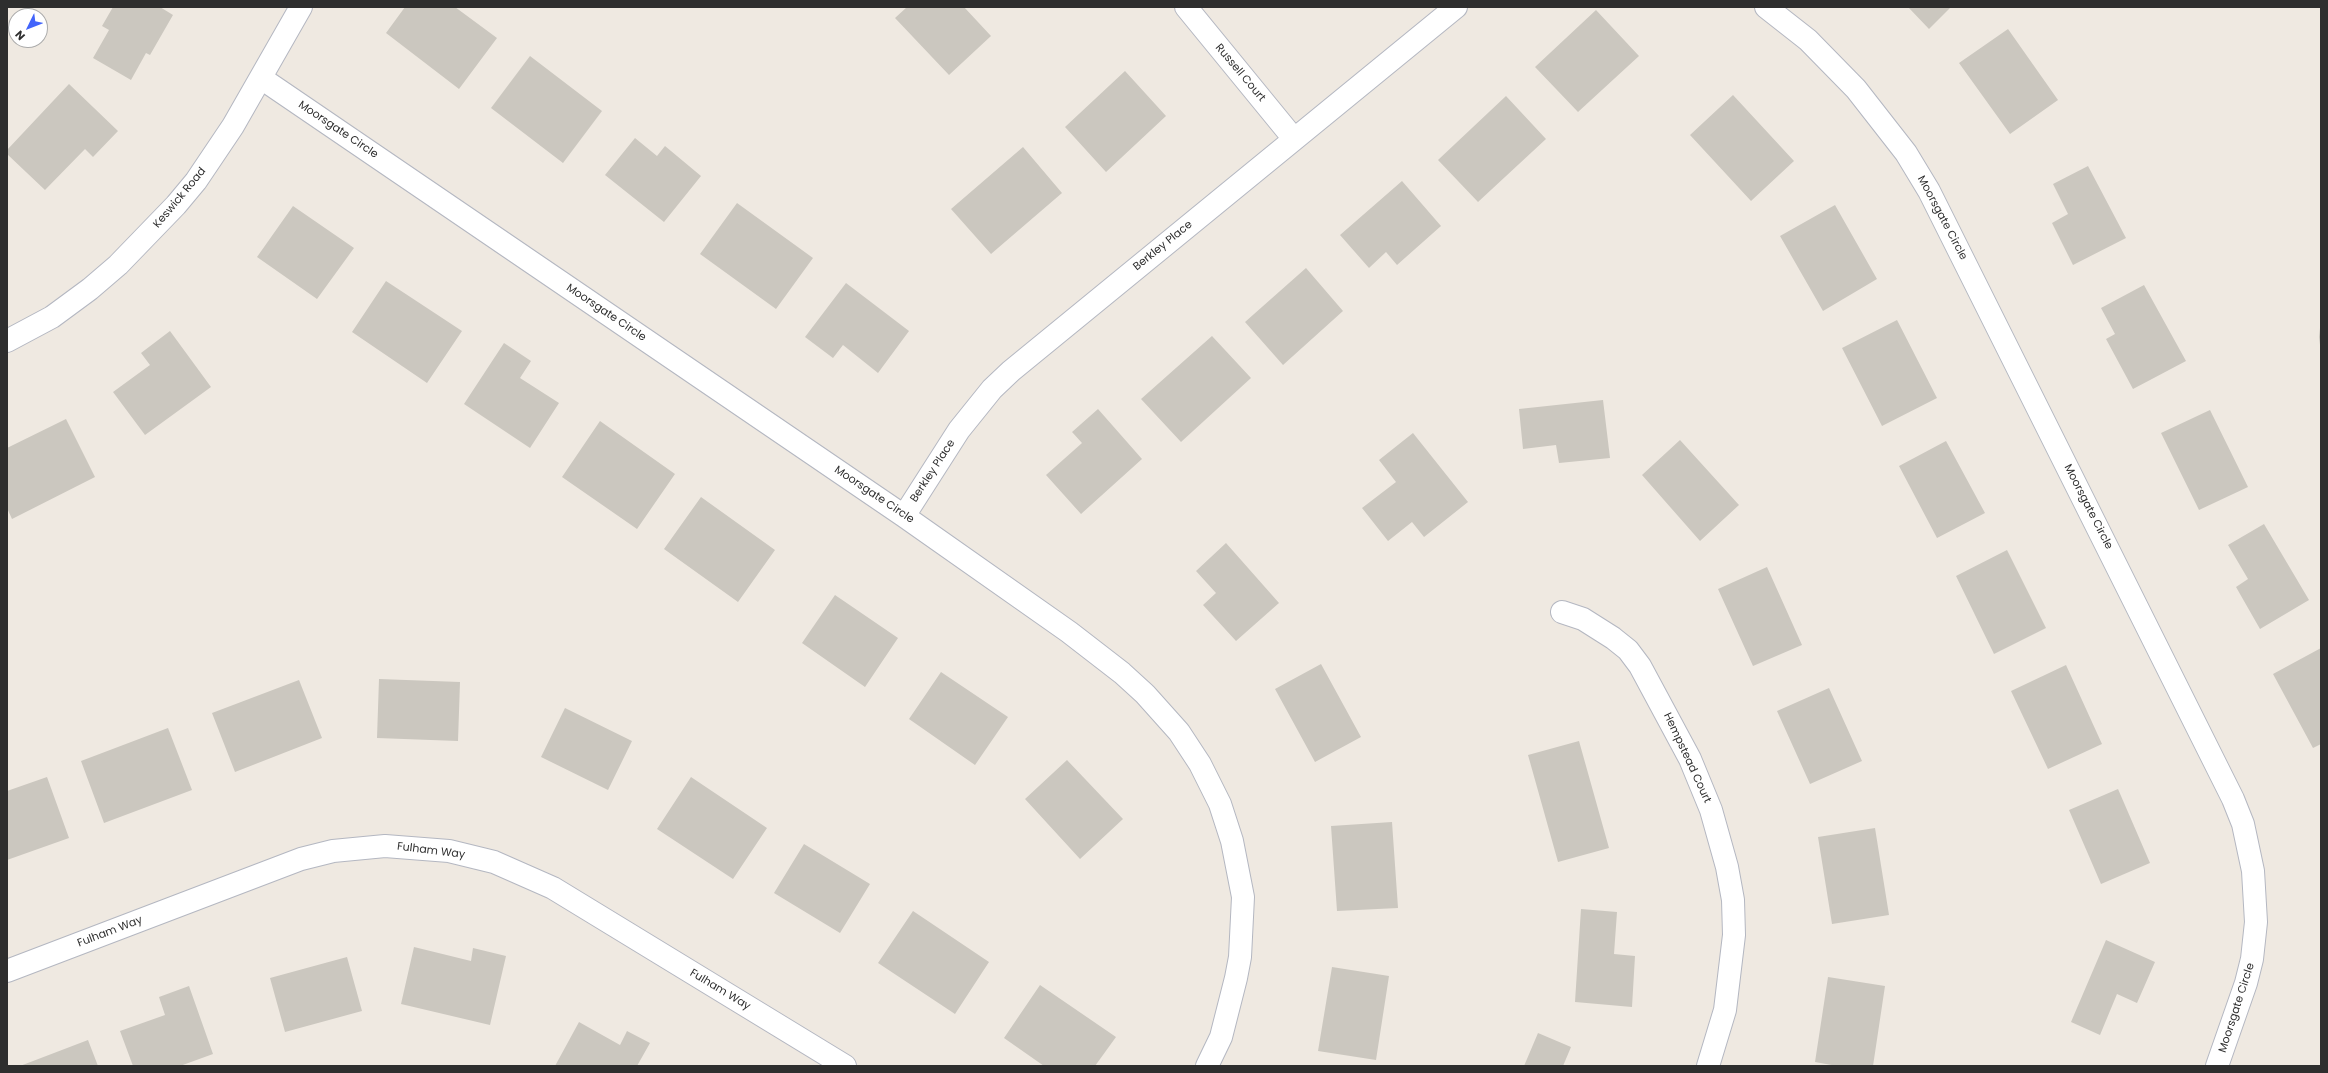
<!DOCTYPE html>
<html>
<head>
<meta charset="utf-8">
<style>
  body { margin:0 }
  #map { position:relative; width:2328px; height:1073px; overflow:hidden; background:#efe9e1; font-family:Poppins,sans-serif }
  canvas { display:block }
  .frame { position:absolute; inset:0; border:8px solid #2e2e2e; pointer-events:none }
  .north { position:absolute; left:8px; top:8px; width:40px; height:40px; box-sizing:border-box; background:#fff; border:1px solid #ababab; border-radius:50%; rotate:227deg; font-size:11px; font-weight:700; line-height:16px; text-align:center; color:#2e2e2e }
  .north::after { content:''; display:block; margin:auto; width:14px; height:18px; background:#4264fb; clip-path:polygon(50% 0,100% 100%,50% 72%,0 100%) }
</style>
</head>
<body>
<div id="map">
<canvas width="2328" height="1073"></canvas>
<div class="frame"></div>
<div class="north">N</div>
</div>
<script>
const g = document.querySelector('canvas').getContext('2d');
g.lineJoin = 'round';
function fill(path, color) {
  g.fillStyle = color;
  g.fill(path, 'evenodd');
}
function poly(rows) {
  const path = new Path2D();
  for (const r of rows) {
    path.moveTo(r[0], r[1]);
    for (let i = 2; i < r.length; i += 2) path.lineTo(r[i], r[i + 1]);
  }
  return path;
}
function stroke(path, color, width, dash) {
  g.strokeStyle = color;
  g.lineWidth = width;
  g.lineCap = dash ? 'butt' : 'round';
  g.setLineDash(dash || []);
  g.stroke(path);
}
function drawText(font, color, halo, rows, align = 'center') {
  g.font = font + ' Poppins,sans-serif';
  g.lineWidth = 3;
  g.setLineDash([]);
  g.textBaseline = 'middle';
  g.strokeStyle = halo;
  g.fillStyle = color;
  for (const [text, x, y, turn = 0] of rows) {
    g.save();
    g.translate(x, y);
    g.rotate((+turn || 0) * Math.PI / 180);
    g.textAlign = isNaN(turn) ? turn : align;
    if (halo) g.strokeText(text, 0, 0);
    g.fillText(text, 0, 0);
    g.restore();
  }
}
fill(poly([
  [113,7,160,7,173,15,150,55,146,53,131,80,93,58,109,30,102,26],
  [405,7,455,7,497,38,459,89,386,33],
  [907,7,964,7,991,36,949,75,895,18],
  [1908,7,1951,7,1929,29],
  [1596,10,1639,56,1578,112,1535,67],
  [2008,29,2058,100,2010,134,1959,63],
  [530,56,602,111,563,163,491,108],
  [1125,71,1166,116,1106,172,1065,127],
  [69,84,118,131,93,157,85,149,45,190,7,154,7,150],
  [1733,95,1794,161,1751,201,1690,135],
  [1506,96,1546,139,1478,202,1438,160],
  [635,138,657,156,665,146,701,176,664,222,605,175],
  [1023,147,1062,193,991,254,951,209],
  [2088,166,2126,238,2073,265,2052,223,2068,214,2053,184],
  [1402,181,1441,226,1397,265,1386,252,1369,268,1340,235],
  [737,203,813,258,776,309,700,254],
  [1835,205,1877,279,1823,311,1780,236],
  [293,206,354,248,317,299,257,257],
  [1306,268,1343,311,1283,365,1245,322],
  [386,281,462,331,427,383,352,332],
  [846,283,909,331,878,373,843,345,833,358,805,337],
  [2144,285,2186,361,2133,389,2106,339,2115,334,2101,308],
  [1897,320,1937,398,1882,426,1842,348],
  [2320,328,2321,328,2320,345,2319,337],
  [170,331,211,387,145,435,113,392,150,365,141,353],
  [1212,336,1251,378,1181,442,1141,399],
  [504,343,531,361,520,378,559,403,530,448,464,404],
  [1603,400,1610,458,1559,463,1556,445,1523,449,1519,409],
  [1098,409,1142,459,1081,514,1046,475,1082,443,1072,432],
  [2210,410,2248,487,2199,510,2161,433],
  [66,419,95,477,12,519,7,508,7,448],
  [600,421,675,474,637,529,562,477],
  [1413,433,1468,502,1424,537,1412,522,1388,541,1362,508,1396,482,1379,460],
  [1680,440,1739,505,1700,541,1642,475],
  [1946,441,1985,513,1937,538,1899,466],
  [701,497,775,550,738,602,664,549],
  [2264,524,2309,600,2260,629,2236,587,2248,579,2228,545],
  [1226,543,1279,603,1236,641,1203,605,1216,593,1196,571],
  [2007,550,2046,628,1994,654,1956,576],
  [1767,567,1802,645,1753,666,1718,589],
  [835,595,898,638,865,687,802,643],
  [2321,648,2321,744,2313,748,2273,674],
  [1321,664,1361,737,1315,762,1275,689],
  [2066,665,2102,744,2048,769,2011,691],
  [941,672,1008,717,975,765,909,719],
  [379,679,460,682,458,741,377,738],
  [299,680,322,738,235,772,212,713],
  [1829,688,1862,761,1810,784,1777,711],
  [565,708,632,741,608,790,541,757],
  [168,728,192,790,104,823,81,761],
  [1579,741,1609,848,1558,862,1528,755],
  [1067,760,1123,819,1080,859,1025,799],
  [47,777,69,838,7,860,7,791],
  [691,777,767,828,733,879,657,829],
  [2118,789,2150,863,2101,884,2069,810],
  [1392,822,1398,908,1337,911,1331,826],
  [1875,828,1889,915,1832,924,1818,837],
  [804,844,870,884,840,933,774,893],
  [1581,909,1617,912,1614,954,1635,956,1632,1007,1575,1002],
  [913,911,989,962,955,1014,878,963],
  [2106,940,2155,962,2137,1003,2117,994,2100,1035,2071,1022],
  [414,947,471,961,473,948,506,956,490,1025,401,1004],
  [347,957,362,1011,285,1032,270,978],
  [1332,967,1389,976,1376,1060,1318,1051],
  [1828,977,1885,986,1873,1066,1837,1066,1815,1062],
  [1040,985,1116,1037,1095,1066,1044,1066,1004,1038],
  [189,986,213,1054,180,1066,133,1066,120,1031,165,1015,159,997],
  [579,1022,620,1045,627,1031,650,1043,637,1066,555,1066],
  [1538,1033,1571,1047,1563,1066,1524,1066],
  [88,1040,98,1066,20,1066]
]), '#cbc7bf');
const minor = poly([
  [1186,7,1294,139],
  [1766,7,1808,40,1856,89,1906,153,1929,191,2233,799,2243,824,2253,871,2256,922,2252,959,2246,983,2217,1066],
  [261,78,904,516,1069,632,1122,673,1145,694,1179,732,1200,764,1220,804,1232,841,1243,897,1240,957,1236,978,1221,1037,1207,1066],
  [7,341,52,317,90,289,118,265,176,205,196,181,233,126,301,7],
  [904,516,959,430,992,389,1011,371,1456,7],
  [1562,612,1583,619,1613,638,1628,650,1640,666,1690,759,1711,810,1727,867,1733,900,1734,935,1725,1010,1708,1066],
  [7,971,301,859,333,851,385,846,449,851,494,862,553,888,845,1066]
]);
stroke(minor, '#b4b7c1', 24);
stroke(minor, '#fff', 22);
drawText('11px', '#2e2e2e', '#fff', [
  ["Russell Court",1240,73,50],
  ["Moorsgate Circle",338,130,34],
  ["Keswick Road",180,198,-50],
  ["Moorsgate Circle",1942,218,62],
  ["Berkley Place",1163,246,-39],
  ["Moorsgate Circle",606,313,34],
  ["Berkley Place",933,471,-57],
  ["Moorsgate Circle",874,495,34],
  ["Moorsgate Circle",2088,507,63],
  ["Hempstead Court",1687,758,65],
  ["Fulham Way",431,851,7],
  ["Fulham Way",110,932,-21],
  ["Fulham Way",720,990,31],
  ["Moorsgate Circle",2237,1008,-72]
]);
</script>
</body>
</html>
